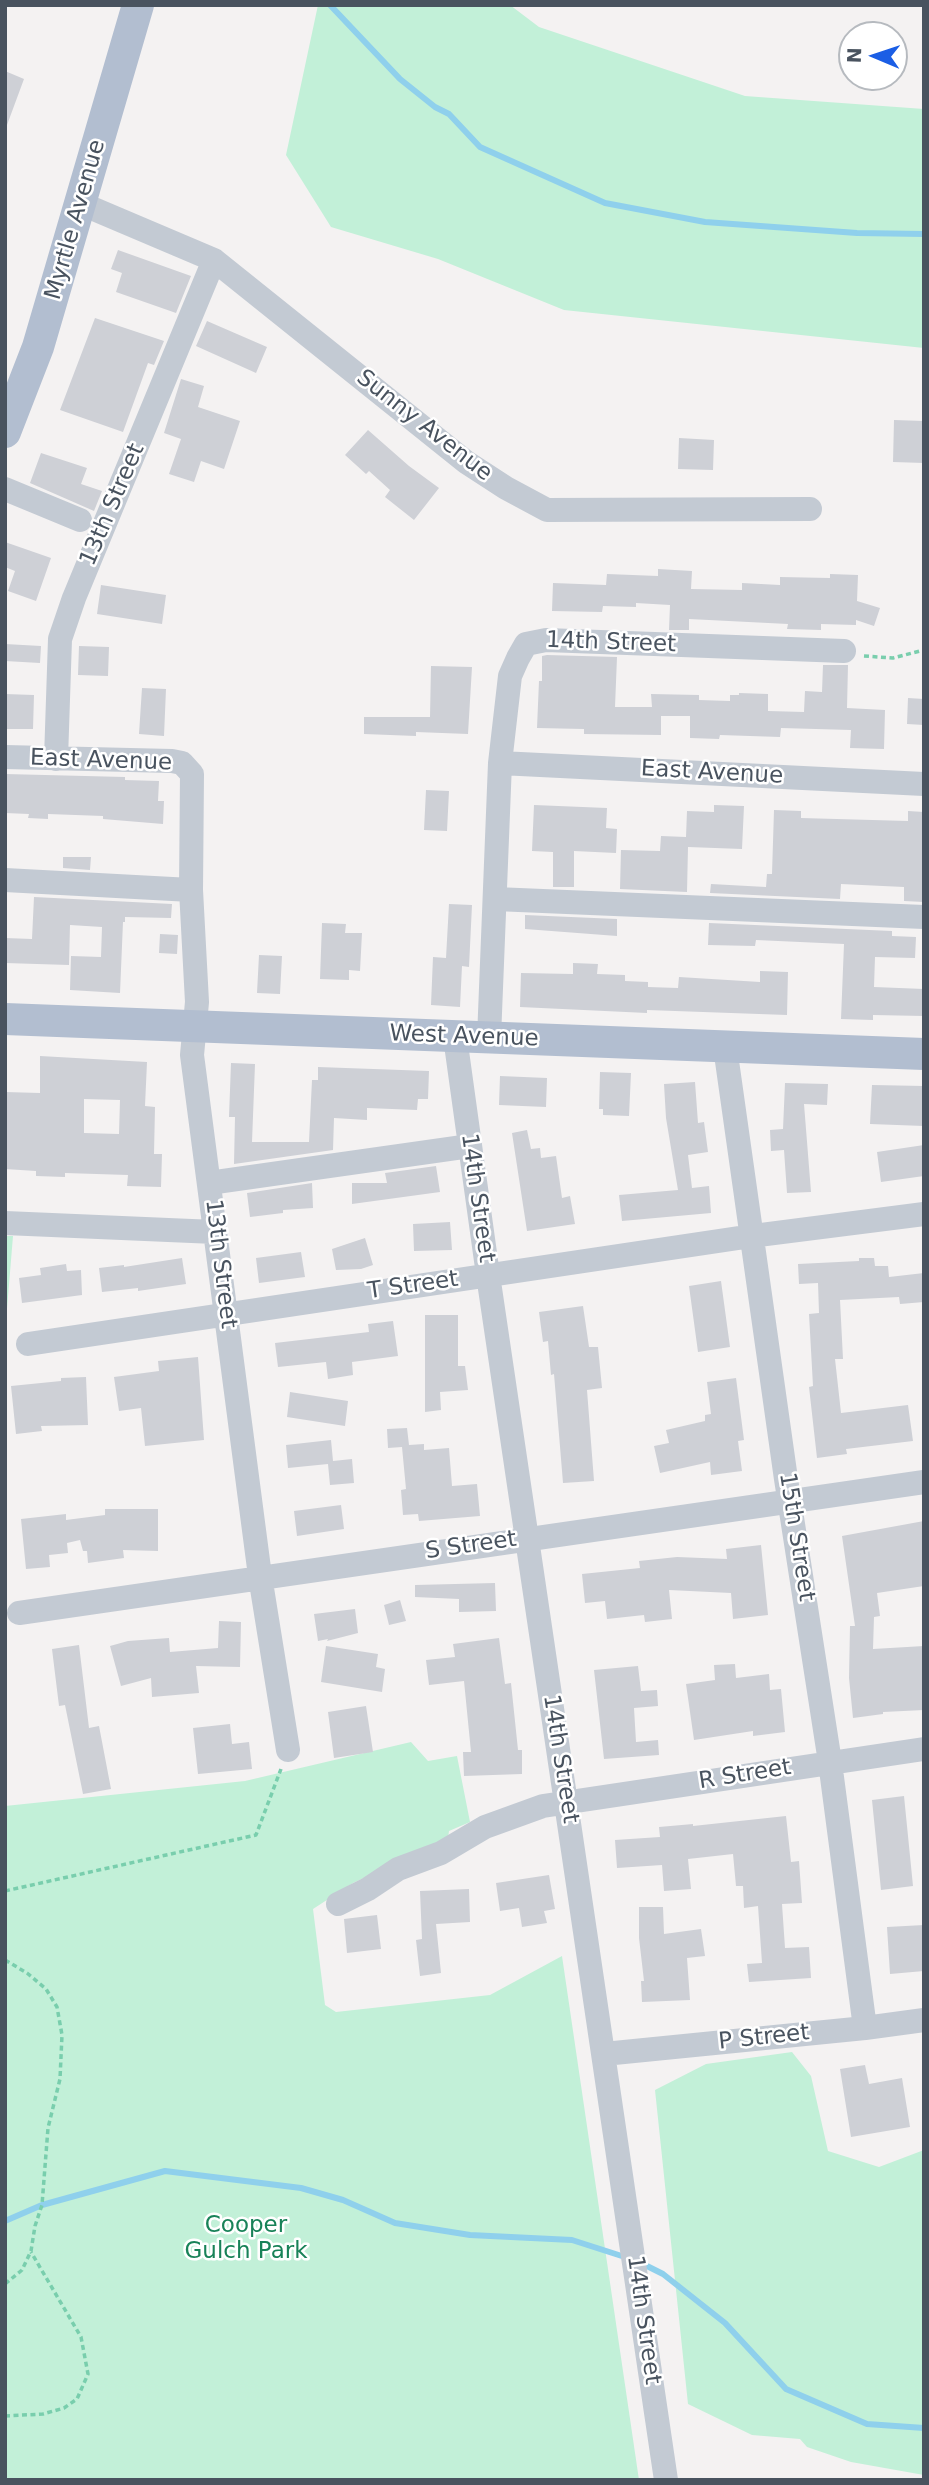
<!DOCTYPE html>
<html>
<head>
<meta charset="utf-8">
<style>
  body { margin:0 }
  #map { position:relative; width:929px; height:2485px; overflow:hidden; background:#f4f2f2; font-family:"DejaVu Sans",sans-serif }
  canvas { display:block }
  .frame { position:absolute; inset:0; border:7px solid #49535f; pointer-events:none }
  .north { position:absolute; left:838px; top:21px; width:70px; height:70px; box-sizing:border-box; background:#fff; border:2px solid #b6babf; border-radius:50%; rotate:272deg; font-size:19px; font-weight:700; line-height:28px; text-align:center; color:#49535f }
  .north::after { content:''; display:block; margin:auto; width:24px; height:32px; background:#1b5ee5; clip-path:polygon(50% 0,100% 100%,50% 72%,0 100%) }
</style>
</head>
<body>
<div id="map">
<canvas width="929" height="2485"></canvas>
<div class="frame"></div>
<div class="north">N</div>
</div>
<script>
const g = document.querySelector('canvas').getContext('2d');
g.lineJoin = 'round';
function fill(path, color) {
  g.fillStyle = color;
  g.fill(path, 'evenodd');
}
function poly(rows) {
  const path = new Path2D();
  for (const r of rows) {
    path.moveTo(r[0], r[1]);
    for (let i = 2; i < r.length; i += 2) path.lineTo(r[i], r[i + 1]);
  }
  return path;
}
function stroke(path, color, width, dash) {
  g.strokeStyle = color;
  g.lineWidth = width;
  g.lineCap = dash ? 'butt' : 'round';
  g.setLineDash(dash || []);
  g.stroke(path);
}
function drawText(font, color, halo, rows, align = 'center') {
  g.font = font + ' "DejaVu Sans",sans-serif';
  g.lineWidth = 5;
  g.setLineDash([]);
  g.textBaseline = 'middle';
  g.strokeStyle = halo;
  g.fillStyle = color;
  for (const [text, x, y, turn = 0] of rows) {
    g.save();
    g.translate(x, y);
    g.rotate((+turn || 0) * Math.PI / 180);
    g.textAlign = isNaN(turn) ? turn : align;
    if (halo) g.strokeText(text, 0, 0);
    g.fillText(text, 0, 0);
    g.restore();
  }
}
fill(poly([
  [318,5,510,5,539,27,745,96,924,109,924,348,564,310,438,259,331,227,286,155],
  [5,1236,13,1236,5,1333],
  [411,1742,428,1761,457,1756,470,1822,449,1831,448,1838,353,1883,313,1909,325,2005,336,2012,490,1995,562,1956,639,2480,5,2480,5,1806,245,1781],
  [792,2052,811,2076,828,2151,879,2167,924,2150,924,2475,851,2462,807,2447,800,2439,752,2435,688,2404,655,2090,706,2064]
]), '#c2f0d8');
stroke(poly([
  [330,5,400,79,435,107,449,114,480,147,605,203,705,222,857,233,924,234],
  [5,2221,42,2205,165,2171,301,2188,343,2200,395,2223,470,2235,572,2240,628,2258],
  [641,2263,663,2274,725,2323,786,2389,867,2424,924,2428]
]), '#8fd0ec', 6);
fill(poly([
  [5,71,24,79,7,125,5,124],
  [118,250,191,276,176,313,116,292,122,273,111,269],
  [95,318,164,341,154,365,148,363,123,432,60,410],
  [207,321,267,347,256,373,196,346],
  [181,379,204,386,198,407,240,421,224,469,201,461,194,482,169,474,181,439,164,433],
  [894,420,924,421,924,463,893,462],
  [368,430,409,466,439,488,414,520,385,497,390,490,369,471,366,474,345,455],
  [679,438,714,440,713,470,678,469],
  [41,453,87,468,81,484,102,491,94,511,30,483],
  [5,542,51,558,36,601,8,591,15,571,5,567],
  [658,569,692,571,691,589,742,590,742,583,780,585,780,577,830,578,830,574,858,575,857,601,880,608,874,626,856,620,856,625,821,624,821,630,787,629,788,624,689,619,689,630,669,630,670,605,636,603,636,607,603,606,602,612,552,611,553,583,606,585,607,574,658,576],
  [101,585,166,595,162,624,97,614],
  [5,644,41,646,40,663,5,661],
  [79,646,109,647,108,676,78,675],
  [547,655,617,657,615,707,652,707,651,694,699,695,699,700,730,701,730,695,739,695,739,693,768,694,768,711,804,712,805,691,822,692,823,665,848,665,847,708,885,710,884,749,850,748,851,730,781,728,780,737,720,735,719,739,690,738,690,716,661,716,661,735,584,734,584,729,537,728,539,681,542,681,542,656],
  [431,666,472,667,468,734,416,732,416,736,364,734,364,717,430,717],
  [142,688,166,689,164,736,139,734],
  [5,694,34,695,33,729,5,729],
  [908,698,924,699,924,725,907,724],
  [5,774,125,777,125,780,159,781,158,801,164,801,163,824,103,819,103,816,48,814,48,819,28,818,29,814,5,813],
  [426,790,449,791,447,831,424,830],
  [534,805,607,808,606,828,617,829,616,853,574,851,574,887,553,887,553,852,532,851],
  [714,805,744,806,742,849,688,847,687,892,620,889,621,850,660,851,661,836,686,837,687,811,714,812],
  [774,810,801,811,801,818,908,821,908,811,924,812,924,902,904,901,904,887,841,884,840,899,710,893,711,884,766,887,767,874,772,874],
  [63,857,91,857,90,870,63,868],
  [34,897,172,904,171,918,125,917,125,922,123,922,120,993,70,990,71,956,101,957,102,927,70,925,69,965,5,963,5,938,32,939],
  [449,904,472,905,469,967,462,966,460,1007,431,1005,433,957,446,958],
  [525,915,617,919,617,936,525,929],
  [322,923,346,924,345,933,362,933,360,971,349,970,349,980,320,979],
  [709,923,892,931,892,936,916,937,915,958,875,957,874,987,924,989,924,1016,873,1015,873,1020,841,1019,844,944,756,940,755,946,708,945],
  [160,934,178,935,177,954,159,953],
  [259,955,282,956,280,994,257,993],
  [573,963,598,964,597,974,625,975,625,981,648,982,648,987,678,988,679,977,760,982,760,971,788,972,787,1015,647,1010,647,1013,520,1007,521,973,573,974],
  [40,1056,147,1062,145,1106,155,1107,154,1154,162,1154,161,1187,127,1186,128,1175,65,1173,65,1177,36,1176,36,1171,5,1169,5,1092,40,1093],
  [84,1099,120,1100,119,1134,84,1133],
  [231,1063,255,1064,252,1142,309,1142,312,1080,318,1080,318,1067,429,1071,428,1099,418,1099,417,1110,367,1108,367,1120,334,1118,333,1150,234,1164,235,1117,229,1117],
  [600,1072,631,1073,629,1116,603,1115,603,1109,599,1109],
  [500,1076,547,1078,546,1107,499,1105],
  [695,1082,698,1123,704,1122,708,1152,688,1155,692,1188,709,1186,711,1213,622,1221,619,1195,678,1190,666,1118,664,1084],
  [785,1083,828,1084,827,1105,804,1104,811,1192,787,1193,784,1150,771,1151,770,1130,783,1129],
  [872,1085,924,1086,924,1126,870,1124],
  [527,1130,531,1149,540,1148,541,1158,556,1156,562,1198,570,1196,575,1224,527,1231,512,1133],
  [924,1145,924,1176,881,1182,877,1152],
  [436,1166,440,1192,352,1204,352,1183,387,1183,385,1173],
  [312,1183,313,1208,283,1210,283,1213,250,1217,247,1193],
  [450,1222,452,1250,414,1251,413,1224],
  [365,1238,373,1265,361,1269,336,1270,332,1249],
  [301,1252,305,1277,259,1283,256,1258],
  [182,1258,186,1284,138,1291,138,1288,102,1292,99,1268,124,1265,124,1267],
  [859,1258,874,1258,875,1266,888,1266,889,1277,924,1273,924,1302,900,1304,899,1297,840,1300,843,1359,835,1359,841,1413,908,1405,913,1441,846,1449,847,1454,817,1458,809,1387,813,1386,809,1314,819,1313,818,1283,799,1284,798,1264,859,1261],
  [66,1264,67,1271,81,1270,82,1295,22,1303,19,1278,41,1275,40,1268],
  [721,1281,730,1347,698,1352,689,1286],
  [583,1306,589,1347,598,1347,602,1388,587,1390,594,1481,563,1483,554,1374,551,1375,548,1341,543,1342,539,1312],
  [425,1315,458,1315,458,1366,465,1366,468,1390,440,1392,441,1410,425,1412],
  [393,1321,398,1356,352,1362,353,1375,328,1379,326,1362,278,1367,275,1343,369,1332,368,1324],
  [198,1357,204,1440,145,1446,141,1408,119,1411,114,1377,159,1371,158,1361],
  [86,1377,88,1425,41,1426,42,1431,16,1434,11,1386,61,1381,61,1378],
  [736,1378,744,1440,738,1441,742,1471,711,1475,710,1462,660,1473,654,1446,669,1443,666,1430,705,1421,705,1415,711,1414,707,1382],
  [290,1392,348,1401,345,1426,287,1417],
  [407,1428,409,1445,424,1444,424,1450,449,1448,452,1486,477,1484,480,1516,419,1521,418,1514,403,1515,401,1490,406,1489,402,1447,388,1448,387,1429],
  [331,1440,333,1461,352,1459,354,1483,330,1485,328,1464,288,1468,286,1445],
  [341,1505,344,1529,297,1536,294,1511],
  [105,1509,158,1509,158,1551,123,1550,124,1558,88,1563,87,1551,83,1551,80,1540,67,1543,68,1553,49,1555,50,1567,26,1569,21,1519,66,1514,66,1520,105,1515],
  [924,1521,924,1586,877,1593,880,1616,874,1617,873,1649,924,1646,924,1710,883,1712,883,1714,853,1718,849,1678,850,1626,855,1626,842,1536],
  [761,1545,768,1615,733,1619,731,1593,669,1590,672,1619,645,1622,644,1615,607,1619,605,1601,585,1603,582,1574,640,1568,639,1561,677,1557,727,1559,726,1549],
  [495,1583,496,1611,459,1612,459,1599,415,1597,415,1585],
  [400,1600,406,1621,389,1625,384,1605],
  [355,1609,358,1633,327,1641,328,1639,318,1641,314,1614],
  [219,1621,241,1622,240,1667,196,1666,199,1693,152,1697,151,1678,121,1686,110,1646,128,1641,169,1638,170,1652,218,1648],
  [499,1638,505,1684,511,1683,518,1750,522,1750,522,1774,464,1776,463,1752,471,1752,464,1681,429,1685,426,1660,455,1657,453,1644],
  [79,1645,89,1728,99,1726,111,1789,83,1794,65,1705,59,1706,52,1649],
  [326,1646,378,1654,376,1667,385,1669,382,1692,321,1682],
  [735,1664,736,1678,769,1674,770,1690,781,1689,785,1732,753,1736,753,1731,694,1740,686,1684,715,1680,714,1665],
  [638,1666,641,1691,657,1690,658,1706,634,1708,636,1742,658,1740,659,1755,604,1759,594,1670],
  [366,1706,373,1752,334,1758,328,1712],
  [230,1724,232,1744,249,1742,252,1769,198,1774,193,1728],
  [904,1796,913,1886,881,1890,872,1800],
  [786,1816,791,1862,799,1861,802,1903,782,1904,785,1948,809,1947,811,1978,749,1982,747,1964,762,1963,758,1906,744,1908,743,1886,736,1886,733,1854,688,1859,691,1889,664,1891,662,1865,617,1868,615,1840,660,1837,659,1827,693,1824,693,1826],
  [549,1875,555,1909,544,1911,547,1923,522,1927,519,1908,500,1911,496,1883],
  [469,1889,470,1922,436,1924,441,1973,420,1976,416,1940,422,1939,420,1891],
  [639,1907,663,1907,664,1934,701,1929,705,1956,687,1958,690,2000,642,2002,641,1981,644,1981,639,1938],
  [377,1915,381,1949,347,1953,344,1919],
  [924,1925,924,1971,890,1974,887,1927],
  [865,2065,869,2084,902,2078,910,2127,851,2137,840,2069]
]), '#ced0d6');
stroke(poly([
  [864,656,893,658,924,650],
  [5,1891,256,1835,281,1769],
  [5,1960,27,1973,46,1989,57,2007,62,2035,60,2079,48,2128,42,2205,35,2226,31,2251,22,2270,5,2284],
  [5,2416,43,2414,64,2408,77,2399,88,2374,81,2337,31,2252]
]), '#79cead', 3.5, [5, 3.5]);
stroke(poly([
  [82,204,214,260,466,462,506,488,547,510,810,509],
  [5,489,80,520],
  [5,757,172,761,182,763,192,774,191,890,197,1002,192,1055,260,1576,288,1750],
  [56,759,60,639,74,598,214,260],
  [500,763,924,784],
  [5,880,191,890],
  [495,899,924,917],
  [455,1037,488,1275,666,2480],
  [489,1038,500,763,510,676,518,658,526,644,546,640,844,651],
  [725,1047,786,1479,830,1762,865,2028],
  [209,1183,470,1146],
  [5,1223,215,1232],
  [28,1344,752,1236,924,1214],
  [19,1613,924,1482],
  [338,1904,368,1889,398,1869,441,1853,485,1827,543,1806,924,1749],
  [604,2054,865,2028,924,2020]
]), '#c3cad3', 24);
stroke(poly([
  [5,432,38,347,138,5],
  [5,1019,924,1054]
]), '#b2bed0', 32);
drawText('23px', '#49535f', '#fff', [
  ["Myrtle Avenue",76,220,-74],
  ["Sunny Avenue",424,426,38],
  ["13th Street",113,505,-67],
  ["14th Street",611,643,2],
  ["East Avenue",101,761,2],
  ["East Avenue",712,773,3],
  ["West Avenue",464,1037,2],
  ["14th Street",477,1198,82],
  ["13th Street",220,1264,83],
  ["T Street",413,1286,-8],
  ["15th Street",796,1537,81],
  ["S Street",471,1546,-8],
  ["14th Street",560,1759,81],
  ["R Street",745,1775,-9],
  ["P Street",764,2038,-6],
  ["14th Street",643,2320,82]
]);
drawText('23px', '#188258', '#fff', [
  ["Cooper",246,2226],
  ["Gulch Park",246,2252]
]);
</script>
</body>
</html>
